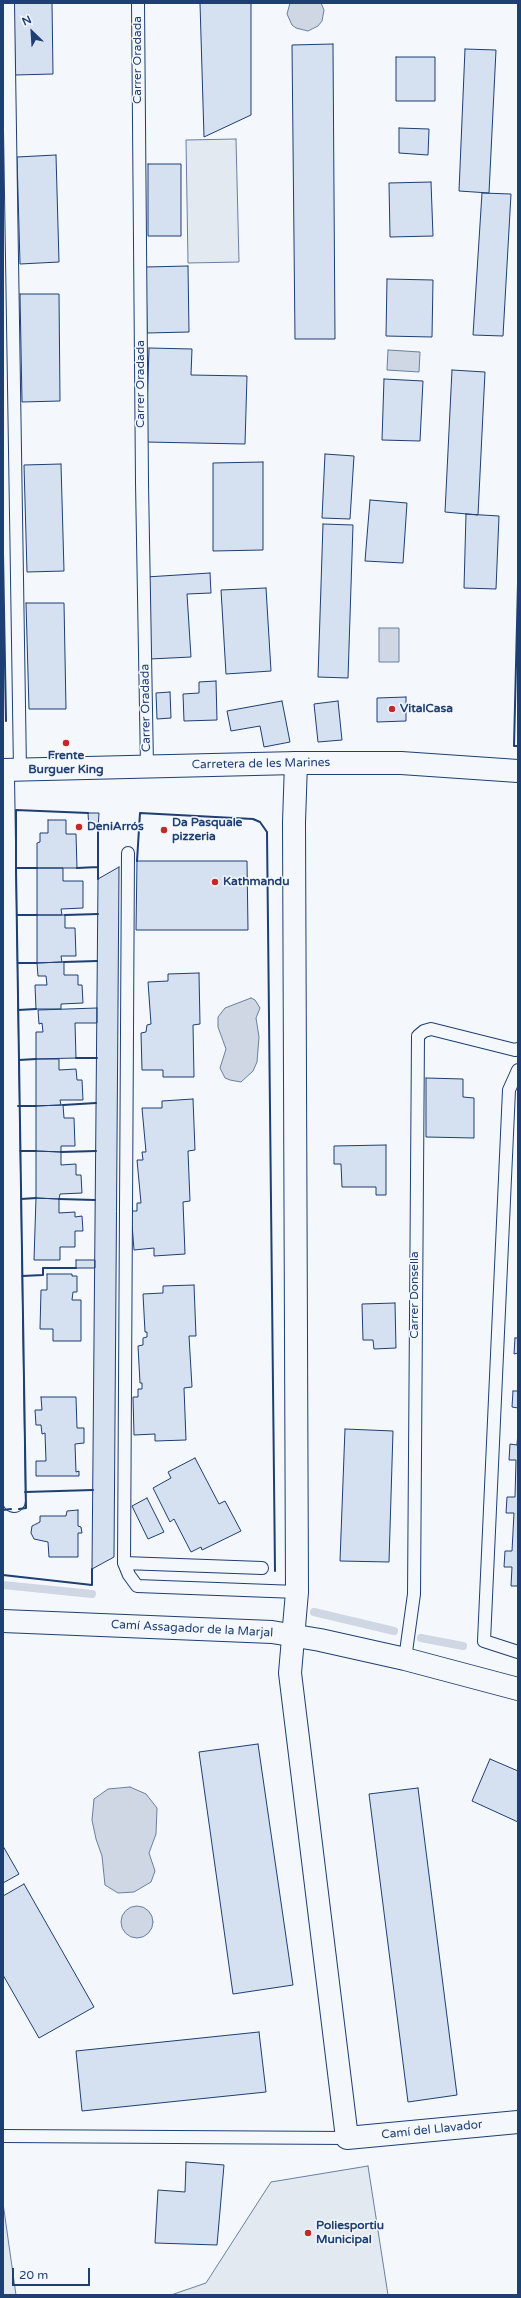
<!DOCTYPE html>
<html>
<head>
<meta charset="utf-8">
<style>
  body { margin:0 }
  #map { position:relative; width:521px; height:2298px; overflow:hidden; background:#f4f7fb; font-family:"Varela Round",sans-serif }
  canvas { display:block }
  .frame { position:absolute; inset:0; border:4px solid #1d3f73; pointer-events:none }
  .north { position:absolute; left:12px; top:12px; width:40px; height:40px; -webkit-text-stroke:3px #f4f7fb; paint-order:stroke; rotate:335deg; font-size:11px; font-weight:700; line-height:16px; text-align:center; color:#1d3f73 }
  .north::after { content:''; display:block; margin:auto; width:14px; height:18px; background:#1d3f73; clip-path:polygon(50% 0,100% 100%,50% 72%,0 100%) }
  .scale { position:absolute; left:12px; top:2268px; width:78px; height:18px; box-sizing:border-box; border:2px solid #1d3f73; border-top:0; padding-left:5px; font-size:12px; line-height:14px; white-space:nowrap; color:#1d3f73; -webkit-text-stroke:3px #f4f7fb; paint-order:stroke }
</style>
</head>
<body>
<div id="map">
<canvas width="521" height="2298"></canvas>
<div class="frame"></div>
<div class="north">N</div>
<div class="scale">20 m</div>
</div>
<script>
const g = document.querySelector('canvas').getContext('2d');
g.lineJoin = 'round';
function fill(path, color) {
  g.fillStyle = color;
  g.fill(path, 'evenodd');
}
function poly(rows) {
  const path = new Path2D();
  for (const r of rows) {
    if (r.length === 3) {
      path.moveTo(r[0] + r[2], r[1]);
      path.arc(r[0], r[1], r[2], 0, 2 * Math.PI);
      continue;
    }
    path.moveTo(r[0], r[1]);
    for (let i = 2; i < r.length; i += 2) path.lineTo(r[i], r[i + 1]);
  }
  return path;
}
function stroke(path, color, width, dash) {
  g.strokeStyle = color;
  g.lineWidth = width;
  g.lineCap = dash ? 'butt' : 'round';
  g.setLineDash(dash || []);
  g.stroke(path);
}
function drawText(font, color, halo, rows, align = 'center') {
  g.font = font + ' "Varela Round",sans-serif';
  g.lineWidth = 3;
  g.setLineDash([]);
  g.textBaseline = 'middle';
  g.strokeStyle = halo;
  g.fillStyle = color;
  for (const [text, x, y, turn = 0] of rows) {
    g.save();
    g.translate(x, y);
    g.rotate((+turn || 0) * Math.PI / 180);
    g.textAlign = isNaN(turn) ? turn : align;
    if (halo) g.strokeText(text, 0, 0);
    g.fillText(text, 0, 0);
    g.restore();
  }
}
const green = poly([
  [236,139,239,262,188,263,186,140,236,139],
  [368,2166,388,2295,171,2295,206,2283,271,2182,368,2166]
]);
fill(green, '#e3e9f0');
stroke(green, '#687fa3', 1);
const parking = poly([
  [3,2203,16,2295,3,2295,3,2203]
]);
fill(parking, '#e3e8f0');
stroke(parking, '#687fa3', 1);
const water = poly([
  [290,3,321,3,324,10,322,21,318,26,308,31,296,28,292,25,287,14,290,3],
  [388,350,420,352,419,372,387,370,388,350],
  [379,628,399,628,399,662,379,662,379,628],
  [251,998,255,1000,260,1008,256,1018,259,1037,257,1062,253,1071,241,1082,230,1080,225,1078,220,1068,226,1049,218,1027,218,1017,225,1008,251,998],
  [130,1787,146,1794,157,1808,156,1834,149,1853,155,1871,151,1882,134,1892,118,1893,105,1885,102,1856,96,1839,92,1820,94,1799,108,1789,130,1787],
  [137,1922,16]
]);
fill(water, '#cfd7e4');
stroke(water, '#687fa3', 1);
stroke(poly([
  [3,1585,92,1594],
  [314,1612,394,1631],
  [421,1638,463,1646]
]), '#cfd7e4', 8);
const building = poly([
  [14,3,52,3,53,74,15,75,14,3],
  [200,3,251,3,251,115,204,137,200,3],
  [333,44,335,339,295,339,292,45,333,44],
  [465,49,496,50,489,193,459,191,465,49],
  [396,57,435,57,435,101,396,101,396,57],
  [399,128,429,129,428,155,399,153,399,128],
  [56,155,59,262,20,264,17,157,56,155],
  [148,164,181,164,181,236,148,236,148,164],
  [431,182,433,236,390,237,389,183,431,182],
  [482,193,511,194,503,336,473,335,482,193],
  [188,266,189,332,147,333,146,267,188,266],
  [387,279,433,280,432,337,386,336,387,279],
  [20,294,59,294,60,401,22,402,20,294],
  [149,348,192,349,191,375,247,376,245,444,146,442,149,348],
  [452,370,485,372,478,515,445,512,452,370],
  [384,379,423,381,420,441,382,440,384,379],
  [325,454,354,456,350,519,322,518,325,454],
  [263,462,263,550,213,551,213,463,263,462],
  [61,464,64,571,27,572,24,465,61,464],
  [370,500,407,503,403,563,365,561,370,500],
  [466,514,499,516,496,589,464,588,466,514],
  [323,524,353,525,348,678,318,677,323,524],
  [210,573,211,593,187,594,191,657,150,659,146,577,210,573],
  [266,588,271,671,226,674,221,590,266,588],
  [26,603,64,603,66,709,29,709,26,603],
  [216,681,217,720,184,721,183,694,199,693,199,682,216,681],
  [170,692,171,718,157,719,156,693,170,692],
  [406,697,406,721,377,722,377,698,406,697],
  [282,701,290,742,264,747,260,726,231,731,227,711,282,701],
  [338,701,342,740,318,742,314,704,338,701],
  [88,813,99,813,98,829,89,829,88,813],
  [48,820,66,820,66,834,76,834,77,868,37,868,37,843,40,842,40,833,48,833,48,820],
  [137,861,247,861,248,930,136,930,137,861],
  [119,867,114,1557,92,1569,98,879,119,867],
  [37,868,63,868,63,881,83,881,83,908,61,909,62,915,37,915,37,868],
  [37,915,65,915,65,928,75,928,76,956,61,956,62,962,37,963,37,915],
  [62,962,64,962,64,975,78,975,78,985,82,985,83,1003,61,1004,61,1009,36,1009,35,985,47,985,46,976,38,976,37,963,62,962],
  [199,973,200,1024,193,1025,194,1077,163,1077,163,1070,142,1070,141,1033,146,1032,147,1025,151,1024,148,982,168,981,168,974,199,973],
  [97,1008,97,1023,75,1023,76,1058,36,1059,36,1032,43,1032,42,1023,39,1024,38,1010,97,1008],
  [36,1059,59,1059,59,1070,76,1069,77,1080,82,1080,83,1100,60,1100,61,1105,36,1106,36,1059],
  [426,1078,463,1079,463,1097,474,1098,474,1138,426,1137,426,1078],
  [193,1099,195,1150,188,1151,190,1201,183,1202,185,1254,154,1256,154,1248,134,1250,131,1211,137,1211,137,1203,141,1203,137,1160,143,1160,142,1152,146,1152,142,1108,162,1108,162,1101,193,1099],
  [61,1105,63,1105,64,1118,74,1118,75,1146,61,1146,61,1152,36,1151,36,1106,61,1105],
  [386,1145,386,1195,376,1195,376,1187,342,1187,341,1164,334,1164,334,1146,386,1145],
  [36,1151,61,1152,61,1165,76,1164,76,1175,81,1175,82,1193,60,1194,59,1199,36,1198,36,1151],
  [36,1198,59,1199,59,1213,75,1212,75,1217,82,1216,83,1231,75,1231,75,1247,60,1247,60,1260,34,1260,36,1198],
  [76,1260,95,1260,95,1268,76,1268,76,1260],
  [47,1274,72,1274,72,1276,77,1276,77,1292,73,1292,72,1300,81,1300,81,1341,53,1341,53,1329,40,1329,41,1290,47,1290,47,1274],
  [194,1285,196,1336,189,1336,192,1387,184,1388,186,1440,155,1441,155,1434,134,1435,133,1397,138,1397,138,1389,142,1389,142,1383,140,1383,138,1346,143,1345,143,1338,147,1337,147,1332,145,1332,143,1294,163,1293,163,1286,194,1285],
  [395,1303,396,1348,374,1349,373,1340,363,1340,362,1304,395,1303],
  [515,1338,518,1338,518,1353,514,1354,515,1338],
  [513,1391,518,1391,518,1408,512,1407,513,1391],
  [41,1397,76,1397,77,1428,84,1428,84,1443,75,1444,76,1472,79,1471,79,1476,36,1476,36,1461,46,1461,45,1433,42,1434,41,1425,36,1425,35,1410,42,1410,41,1397],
  [345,1429,393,1431,389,1562,340,1561,345,1429],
  [518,1432,518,1586,511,1586,512,1567,504,1567,505,1551,512,1551,514,1513,506,1513,507,1497,515,1497,516,1460,509,1460,510,1444,517,1445,518,1432],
  [195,1458,219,1504,225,1501,241,1531,202,1550,201,1547,191,1552,174,1519,170,1522,153,1488,171,1478,168,1472,195,1458],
  [147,1498,164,1532,148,1539,132,1506,147,1498],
  [78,1510,78,1526,81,1527,82,1533,78,1533,78,1557,49,1557,48,1542,34,1539,31,1533,32,1526,40,1522,40,1516,66,1516,67,1511,78,1510],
  [258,1744,293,1985,233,1994,199,1752,258,1744],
  [490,1759,518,1771,518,1822,472,1801,490,1759],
  [418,1788,457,2095,408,2102,369,1794,418,1788],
  [3,1846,19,1874,3,1883,3,1846],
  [24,1884,94,2007,39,2038,3,1975,3,1896,24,1884],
  [259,2032,266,2092,82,2111,76,2051,259,2032],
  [186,2162,224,2165,217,2245,155,2243,158,2190,185,2192,186,2162]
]);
fill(building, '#d5e0f0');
stroke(building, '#1d3f73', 1);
const service = poly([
  [8,3,20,770],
  [138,3,142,483,147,766],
  [128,853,124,1563,262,1568],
  [518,1070,509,1090,484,1641,518,1652],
  [124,1563,129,1575,137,1586,297,1592],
  [405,1659,414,1594,418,1036,424,1031,431,1029,515,1050,518,1049],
  [3,2136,347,2138]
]);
const minor = poly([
  [296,763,294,822,297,1592,290,1673,347,2138,518,2122],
  [3,776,14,1501],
  [3,1621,272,1632,320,1640,405,1659,518,1689]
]);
const secondary = poly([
  [3,770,296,763,401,763,518,771]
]);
stroke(service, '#1d3f73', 14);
stroke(minor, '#1d3f73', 24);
stroke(secondary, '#1d3f73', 24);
stroke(service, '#f4f7fb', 12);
stroke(minor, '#f4f7fb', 22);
stroke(secondary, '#f4f7fb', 22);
stroke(poly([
  [3,553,6,721],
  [518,584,514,746,518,746],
  [137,861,140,813,253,819,260,822,267,832,275,1571],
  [16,868,26,1508,19,1509],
  [37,868,16,868,16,810,88,813],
  [77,868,98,867],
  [98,879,98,829],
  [17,915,37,915],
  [65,915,98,914],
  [64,962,97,961],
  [18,963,37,963],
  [18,1010,36,1009],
  [76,1058,97,1058],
  [19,1060,36,1059],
  [63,1105,96,1103],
  [18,1106,36,1106],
  [20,1151,36,1151],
  [61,1152,96,1151],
  [21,1199,36,1198],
  [59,1199,95,1200],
  [22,1276,43,1275,43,1268,76,1268],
  [25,1492,93,1490],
  [3,1510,11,1509],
  [3,1575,92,1585,92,1569]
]), '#1d3f73', 2);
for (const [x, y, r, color] of [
  [392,709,4,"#c62828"],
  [66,743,4,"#c62828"],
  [79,827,4,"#c62828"],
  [164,830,4,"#c62828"],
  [215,882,4,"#c62828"],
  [308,2233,4,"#c62828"]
]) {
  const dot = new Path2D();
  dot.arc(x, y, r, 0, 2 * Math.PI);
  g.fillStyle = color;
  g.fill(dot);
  stroke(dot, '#f4f7fb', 1.5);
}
drawText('12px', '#1d3f73', '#f4f7fb', [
  ["Carrer Oradada",138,60,-90],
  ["Carrer Oradada",141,384,-90],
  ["Carrer Oradada",146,708,-91],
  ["Carretera de les Marines",261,764,-1],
  ["Carrer Donsella",415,1295,-90],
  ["Camí Assagador de la Marjal",192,1629,3],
  ["Camí del Llavador",432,2130,-6]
]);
drawText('bold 12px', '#1d3f73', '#f4f7fb', [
  ["VitalCasa",400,709],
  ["Frente",66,756,"center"],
  ["Burguer King",66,770,"center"],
  ["Da Pasquale",172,823],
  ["pizzeria",172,837],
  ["DeniArrós",87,827],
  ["Kathmandu",223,882],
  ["Poliesportiu",316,2226],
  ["Municipal",316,2240]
], 'left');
</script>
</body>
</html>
